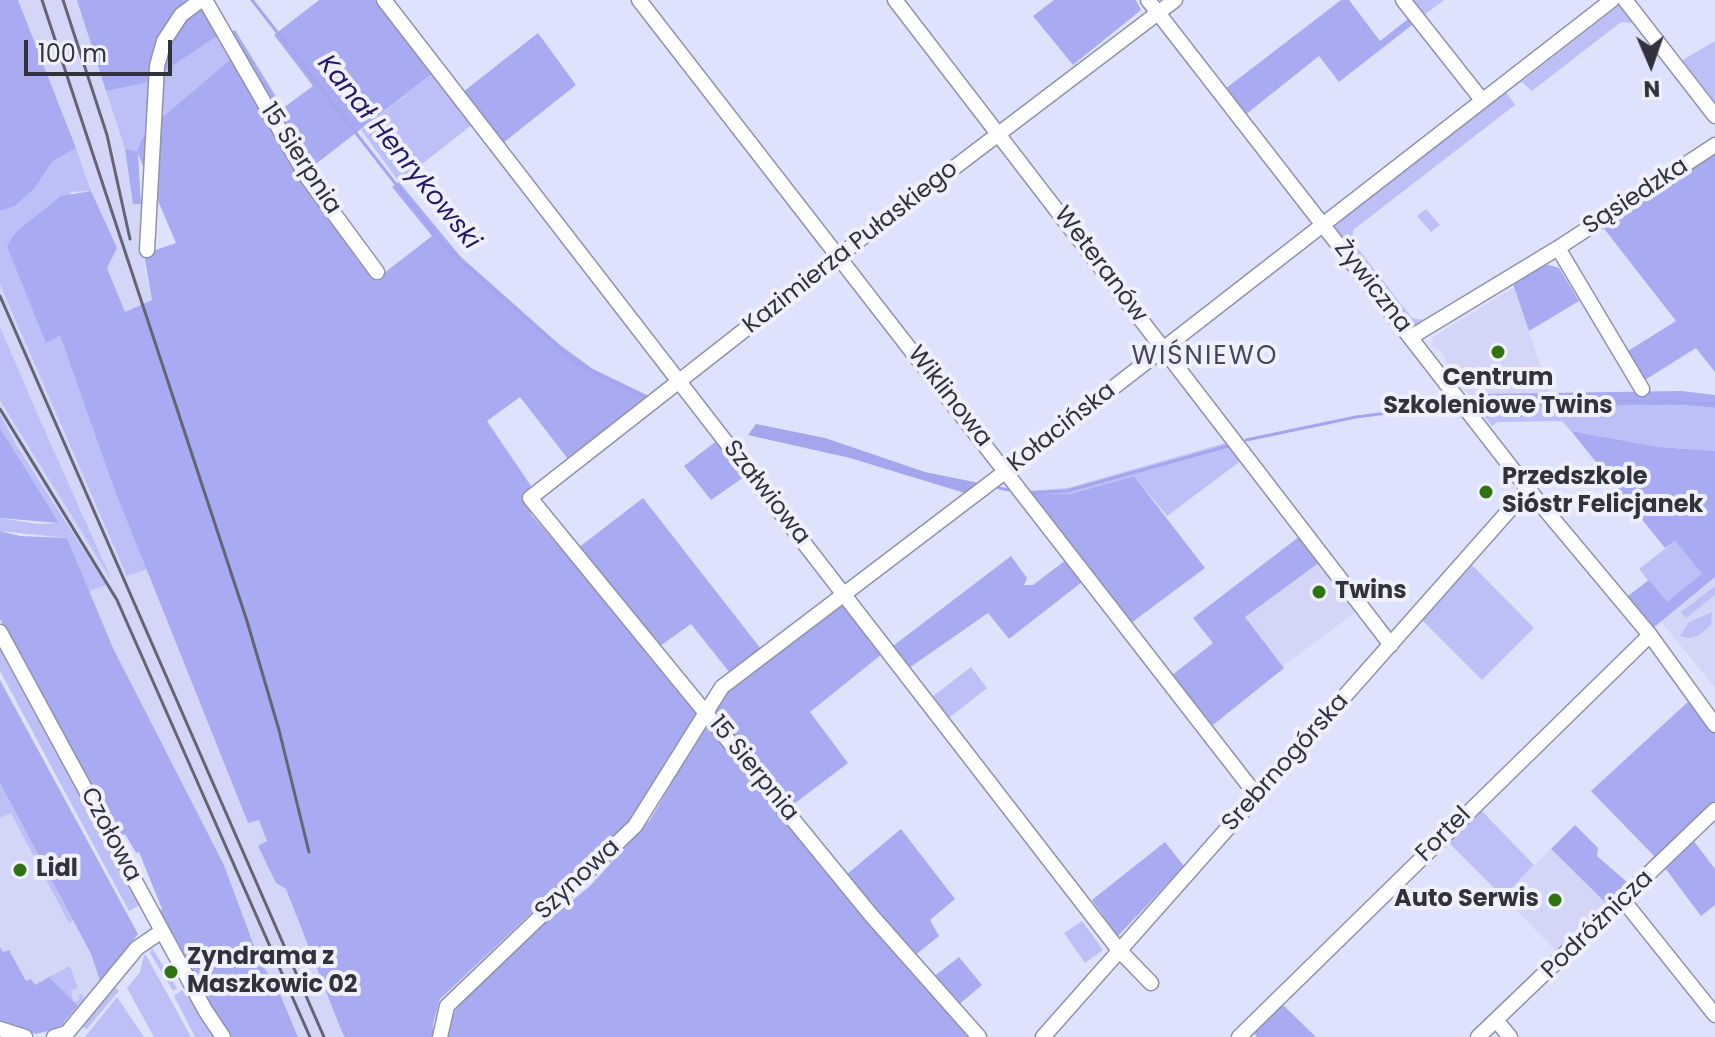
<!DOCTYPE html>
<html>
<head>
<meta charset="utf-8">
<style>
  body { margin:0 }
  #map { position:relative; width:1715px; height:1037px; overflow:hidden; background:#dfe2fd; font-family:Poppins,sans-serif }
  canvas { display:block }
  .north { position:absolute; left:1611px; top:24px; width:80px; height:80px; -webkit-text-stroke:6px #eff0fb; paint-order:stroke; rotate:178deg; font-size:22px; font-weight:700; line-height:32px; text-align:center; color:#31323c }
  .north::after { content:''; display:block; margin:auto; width:28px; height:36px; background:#31323c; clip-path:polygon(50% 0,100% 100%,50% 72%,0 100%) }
  .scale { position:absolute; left:24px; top:40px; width:148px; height:36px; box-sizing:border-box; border:4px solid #31323c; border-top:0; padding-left:10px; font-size:24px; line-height:28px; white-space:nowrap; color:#31323c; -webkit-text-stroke:6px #eff0fb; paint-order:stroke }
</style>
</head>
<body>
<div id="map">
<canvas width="1715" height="1037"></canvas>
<div class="north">N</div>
<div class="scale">100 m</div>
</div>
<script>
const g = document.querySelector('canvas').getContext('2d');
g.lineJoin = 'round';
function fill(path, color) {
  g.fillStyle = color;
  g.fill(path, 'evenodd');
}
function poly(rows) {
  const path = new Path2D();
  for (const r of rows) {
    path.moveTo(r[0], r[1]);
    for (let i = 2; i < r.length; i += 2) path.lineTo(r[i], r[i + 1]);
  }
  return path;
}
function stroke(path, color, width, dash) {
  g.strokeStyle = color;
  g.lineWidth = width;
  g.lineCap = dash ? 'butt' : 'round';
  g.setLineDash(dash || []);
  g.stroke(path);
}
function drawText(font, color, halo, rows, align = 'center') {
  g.font = font + ' Poppins,sans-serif';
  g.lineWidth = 8;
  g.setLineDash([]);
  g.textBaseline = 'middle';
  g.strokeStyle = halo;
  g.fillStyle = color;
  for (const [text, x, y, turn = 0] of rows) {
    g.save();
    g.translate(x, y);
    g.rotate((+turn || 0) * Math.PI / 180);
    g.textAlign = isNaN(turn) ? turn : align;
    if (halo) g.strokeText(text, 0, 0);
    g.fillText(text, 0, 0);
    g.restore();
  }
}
fill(poly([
  [18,0,77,0,125,149,133,204,141,204,145,271,153,300,125,313,107,268,91,191,76,148],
  [0,233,114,488,248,823,259,820,267,841,258,846,286,889,345,1037,298,1037,280,994,258,957,224,865,113,648,67,538,0,428],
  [1514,287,1550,394,1469,396,1448,369,1443,353,1431,346,1433,337],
  [1320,562,1357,611,1283,666,1245,617],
  [1715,577,1715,688,1660,620],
  [11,806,91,954,100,981,62,1024,0,1021,0,811],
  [1551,849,1607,904,1558,953,1503,897]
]), '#d3d6f7');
fill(poly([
  [1410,0,1444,0,1423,16],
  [1621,4,1632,23,1621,22,1532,91,1522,82,1516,86],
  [219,35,232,58,153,125,141,140,137,151,125,149,106,91,148,81],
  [1715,41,1715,104,1681,61],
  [433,73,473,124,399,182,361,130],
  [1506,92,1515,105,1353,230,1352,241,1412,318,1423,320,1411,328,1332,227],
  [76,148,91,191,71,192,46,343,60,334,147,569,127,576,0,284,0,211,15,206,35,188,52,162],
  [1426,209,1440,225,1431,232,1417,216],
  [0,327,37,413,112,581,0,400],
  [1683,405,1715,408,1715,451,1659,447,1571,431,1562,421,1497,422,1492,426,1477,407],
  [0,414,16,445,106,585,89,591,67,538,0,531,0,518,37,524,59,523,0,428],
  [1229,442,1242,460,1167,516,1134,476,1070,494,1028,494,1026,491,1068,488],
  [1675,541,1703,575,1666,603,1639,569],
  [1471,564,1534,628,1482,680,1421,619],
  [1715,586,1715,595,1686,618,1681,612],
  [1712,612,1711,625,1699,635,1689,638,1680,636,1689,622],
  [0,642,140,905,129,911,0,671],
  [971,667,987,688,949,718,932,697],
  [0,783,73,920,69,923,11,813,0,818],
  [1479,808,1534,865,1503,897,1447,841],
  [1082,921,1103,950,1085,963,1064,933],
  [152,948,177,988,173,991,150,953],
  [144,955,146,955,191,1037,154,1037,127,988,140,972],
  [70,966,78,988,71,990,73,1000,76,1002,80,998,78,995,82,994,84,999,78,1006,49,977],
  [114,986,119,991,87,1029,78,1025],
  [182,990,200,1012,216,1037,195,1037,174,996],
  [117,997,144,1037,85,1037]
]), '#bdc0f6');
fill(poly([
  [0,0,18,0,76,148,52,162,35,188,15,206,0,211],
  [77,0,198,0,219,35,148,82,106,91],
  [319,0,378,0,433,73,312,167,229,33,235,30,283,108,313,86,274,35],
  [1054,0,1136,0,1141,10,1073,65,1033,16],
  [1341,0,1349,0,1380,41,1408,19,1412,25,1339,82,1319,56,1245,115,1225,89],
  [538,33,576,85,503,143,463,92],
  [232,58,303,175,375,280,432,236,392,187,399,182,460,256,560,345,593,369,651,397,568,459,520,397,487,421,531,486,524,497,531,514,693,702,697,718,627,823,440,999,433,1024,434,1037,345,1037,342,1032,286,889,276,883,258,846,267,841,259,820,248,823,114,488,60,335,46,343,7,246,16,232,61,196,91,191,117,248,107,268,125,312,152,300,144,254,176,243,138,154,141,204,133,204,125,149,137,151,141,140,153,125],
  [1715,155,1715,372,1696,348,1645,380,1628,351,1676,321,1602,226],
  [1542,263,1559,268,1579,301,1529,331,1512,281],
  [1681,391,1715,395,1715,408,1683,405,1471,407,1465,399,1478,394],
  [0,428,25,468,59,523,0,518],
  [1571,431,1659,447,1715,451,1715,577,1653,628,1628,596,1649,580,1667,602,1702,574,1675,541,1665,548],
  [719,439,747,475,711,500,684,466],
  [1134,476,1205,568,1131,623,1056,524,1052,526,1028,494,1070,494],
  [643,498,761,649,730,673,691,624,660,646,578,548],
  [0,531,20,536,67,538,113,648,224,865,258,957,280,994,298,1037,232,1037,214,1017,159,911,162,909,139,852,136,853,125,834,122,836,105,814,0,619],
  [1300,536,1320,562,1245,617,1284,668,1213,725,1171,676,1213,643,1193,618],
  [1011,556,1027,578,1024,585,1033,585,1066,560,1082,582,1009,639,988,613,909,668,893,646],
  [843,603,882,654,810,712,848,763,790,807,715,712,719,699],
  [0,680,138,934,100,981,91,954,0,783],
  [1690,700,1715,733,1715,801,1656,858,1591,791],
  [708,721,857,910,971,1037,445,1037,456,1008,529,936,590,886,650,820],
  [1575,825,1598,848,1597,856,1628,883,1607,904,1551,849],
  [901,829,955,899,930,920,939,936,914,956,846,875],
  [1693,840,1715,869,1715,905,1701,916,1665,868],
  [1165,842,1184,866,1118,936,1092,900],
  [0,947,3,952,9,950,26,981,31,979,35,985,49,977,78,1006,64,1022,64,1027,36,1034,0,1024],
  [959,957,982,985,956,1007,932,978],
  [1282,1004,1316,1037,1257,1037,1253,1032]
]), '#a8abf2');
fill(poly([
  [756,424,825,438,925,472,979,483,968,494,850,458,748,435]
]), '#a3a6ec');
stroke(poly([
  [252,0,445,247,578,364,645,397],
  [1655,401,1715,404],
  [1468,403,1645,401],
  [1246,440,1356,417,1450,405],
  [999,488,1008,490],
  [1028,493,1067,491,1228,446]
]), '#a3a6ec', 3);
const minor = poly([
  [205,0,307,177,377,272],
  [384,0,1118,949,1151,983],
  [639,0,1257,796],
  [895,0,1391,645],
  [1148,0,1528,489,1650,635,1715,725],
  [1403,0,1482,100],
  [1625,0,1715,116],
  [1558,248,1642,389],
  [147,250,157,66,164,41,181,15,201,0],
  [1411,337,1558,248,1715,145],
  [0,632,205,1010,223,1037],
  [1623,900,1715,1015],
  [1496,1020,1510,1037],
  [0,1029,25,1037],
  [54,1037,67,1033,137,948,162,931],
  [440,1037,447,1006,635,826,722,687,1006,471,1612,0],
  [979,1037,871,915,530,498,872,230,1175,0],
  [1043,1037,1528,489],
  [1239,1037,1650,635],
  [1478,1037,1715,810]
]);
stroke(minor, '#9092ab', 17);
stroke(minor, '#fff', 14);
stroke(poly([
  [42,0,247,621,279,730,309,852],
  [63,0,107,135,130,239],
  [0,296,324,1037],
  [0,409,117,600,310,1037]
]), '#636574', 3);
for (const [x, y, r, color] of [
  [1498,352,8,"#307311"],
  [1486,492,8,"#307311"],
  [1319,592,8,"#307311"],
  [20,870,8,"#307311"],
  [1555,900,8,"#307311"],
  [171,972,8,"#307311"]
]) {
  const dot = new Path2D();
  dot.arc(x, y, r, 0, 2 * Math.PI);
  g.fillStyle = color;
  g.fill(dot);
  stroke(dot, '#eff0fb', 3);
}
drawText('24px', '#31323c', '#eff0fb', [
  ["15 Sierpnia",300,159,57],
  ["Sąsiedzka",1636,197,-33],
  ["Kazimierza Pułaskiego",851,248,-38],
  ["Weteranów",1100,265,53],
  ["Żywiczna",1372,287,52],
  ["Wiklinowa",949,397,52],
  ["Kołacińska",1062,428,-38],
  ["Szałwiowa",766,493,52],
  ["Srebrnogórska",1286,763,-48],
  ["15 Sierpnia",753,769,51],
  ["Czołowa",110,835,62],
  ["Fortel",1444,835,-45],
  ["Szynowa",578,880,-43],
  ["Podróżnicza",1598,925,-44]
]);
drawText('bold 24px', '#31323c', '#eff0fb', [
  ["Centrum",1498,379,"center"],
  ["Szkoleniowe Twins",1498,407,"center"],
  ["Przedszkole",1502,478],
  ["Sióstr Felicjanek",1502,506],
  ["Twins",1335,592],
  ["Lidl",36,870],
  ["Auto Serwis",1539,900,"right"],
  ["Zyndrama z",187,958],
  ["Maszkowic 02",187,986]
], 'left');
drawText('italic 26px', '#251968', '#eff0fb', [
  ["Kanał Henrykowski",398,153,51]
]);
g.letterSpacing = '2px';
drawText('26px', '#45475d', '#eff0fb', [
  ["WIŚNIEWO",1205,357]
]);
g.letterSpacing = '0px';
</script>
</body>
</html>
